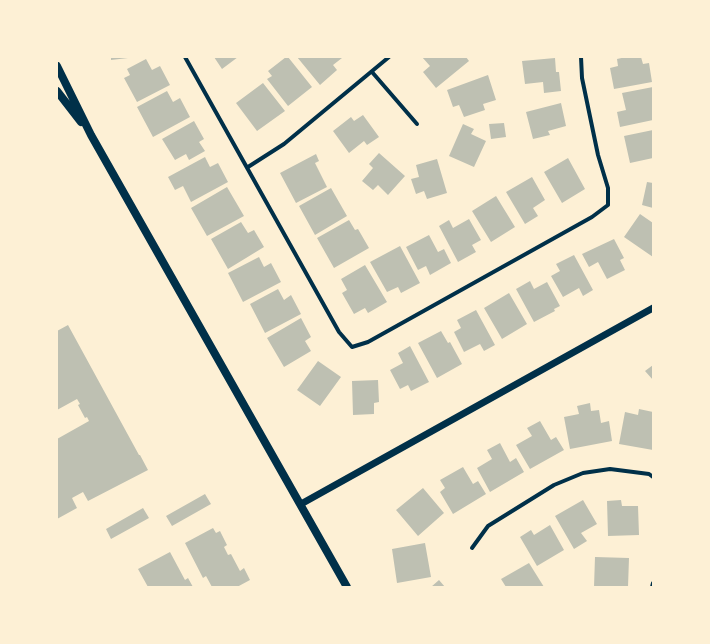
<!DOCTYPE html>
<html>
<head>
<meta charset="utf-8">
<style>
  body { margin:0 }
  #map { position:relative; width:710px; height:644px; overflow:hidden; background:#fdf0d5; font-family:"Libre Baskerville",serif }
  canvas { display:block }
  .frame { position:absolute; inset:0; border:58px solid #fdf0d5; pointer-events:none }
</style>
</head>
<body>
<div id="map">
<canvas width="710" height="644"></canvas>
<div class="frame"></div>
</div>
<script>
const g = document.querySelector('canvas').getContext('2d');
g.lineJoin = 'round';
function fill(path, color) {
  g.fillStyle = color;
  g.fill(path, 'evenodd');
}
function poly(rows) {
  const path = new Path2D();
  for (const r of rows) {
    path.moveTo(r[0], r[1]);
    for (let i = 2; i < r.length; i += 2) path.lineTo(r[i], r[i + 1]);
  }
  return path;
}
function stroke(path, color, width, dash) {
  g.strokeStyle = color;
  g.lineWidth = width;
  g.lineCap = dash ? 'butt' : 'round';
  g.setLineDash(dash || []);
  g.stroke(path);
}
fill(poly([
  [111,57,127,57,128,58,111,60],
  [214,57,238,57,222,69],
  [286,57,288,57,312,87,288,106,267,79,272,76,268,71],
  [297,57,341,57,342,58,333,65,337,70,320,85],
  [422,57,466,57,469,61,436,88,423,72,430,66],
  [626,57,641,57,643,64,649,63,652,82,614,89,610,68,618,66,617,59],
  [555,58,556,72,559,72,561,91,544,93,543,82,525,84,522,61],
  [146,59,152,70,160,66,170,85,137,102,124,78,130,75,127,69],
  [488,75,496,100,483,104,485,110,464,117,459,105,453,107,447,90],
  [263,83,285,111,257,131,236,103],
  [653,87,653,120,620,127,617,112,626,110,622,93],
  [167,91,173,102,180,98,190,117,153,137,137,107],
  [561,103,566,126,548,131,550,135,533,139,526,112],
  [363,115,379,137,367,145,364,141,349,153,333,131,351,117,354,121],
  [194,121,204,139,199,142,205,151,189,160,186,154,175,160,162,139],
  [504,123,506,137,491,139,489,124],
  [463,124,474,129,471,134,486,141,474,167,449,156],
  [653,130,653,158,630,163,624,136],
  [379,153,405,176,388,195,378,185,373,190,362,181,373,168,369,164],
  [316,154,319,161,315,163,327,187,296,203,280,173],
  [205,157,210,167,218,163,228,182,191,202,183,186,175,190,168,177],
  [568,158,585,189,562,203,544,172],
  [437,159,447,193,427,199,424,191,416,194,411,179,419,177,416,165],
  [532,177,545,200,533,208,538,216,525,224,506,192],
  [647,182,653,183,653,208,642,205],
  [227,187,244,216,207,236,191,208],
  [331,188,347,216,315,235,299,206],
  [496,196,515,227,491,242,472,211],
  [640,214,653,223,653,257,624,237],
  [469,219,481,240,472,245,476,252,458,262,439,226,449,220,453,228],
  [349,220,355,230,358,229,369,248,334,268,317,238],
  [241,222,248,233,254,230,264,247,228,269,211,239],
  [429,235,438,252,444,249,451,263,430,275,426,266,418,270,406,247],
  [614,239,624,258,620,260,625,270,607,279,598,262,589,267,582,254],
  [400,246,420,283,401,293,398,287,387,292,370,262],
  [574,255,593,290,583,296,579,288,563,297,551,276,560,271,556,264],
  [259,257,264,267,271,263,281,282,243,302,228,273],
  [365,265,387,302,368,313,365,308,354,314,342,293,347,290,341,279],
  [530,281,534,289,547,282,560,306,554,309,555,311,534,322,516,289],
  [278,289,284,300,291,295,301,314,265,333,250,304],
  [509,293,527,324,502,339,484,308],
  [476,310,495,345,484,351,480,344,464,352,454,332,461,328,457,320],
  [301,318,311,337,305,341,311,351,284,367,267,338],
  [68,325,139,455,140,455,148,470,88,501,83,492,72,498,77,508,57,519,57,439,89,421,87,417,85,418,78,405,80,404,77,399,57,410,57,331],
  [441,331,448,343,450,342,462,364,437,378,418,343],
  [410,346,429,382,411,391,408,385,400,389,390,370,403,363,398,353],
  [318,361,341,377,320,406,297,390],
  [653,365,653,380,645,371],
  [378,380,379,402,374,403,374,414,353,415,352,381],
  [590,403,591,411,599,410,601,423,609,421,612,441,570,449,564,417,579,414,577,406],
  [639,409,653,412,653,450,619,444,625,412,638,415],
  [540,421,551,440,556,437,564,450,530,469,516,445,532,436,527,428],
  [500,443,510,462,516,458,524,472,490,492,477,468,492,459,487,450],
  [463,467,473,484,478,481,486,494,453,514,440,492,445,488,440,480],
  [423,488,444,513,418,536,396,510],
  [205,494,211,504,172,526,166,516],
  [583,500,597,524,581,533,587,541,574,549,555,516],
  [621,500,622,506,638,506,639,535,608,536,607,501],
  [143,508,149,518,111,539,106,529],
  [550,525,564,550,537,566,520,537,531,530,534,535],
  [213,528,216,533,220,531,227,545,224,547,228,555,231,554,240,571,244,568,250,580,237,587,212,587,206,576,203,578,185,543],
  [425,543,431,577,397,583,392,549],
  [170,552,185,580,188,578,193,587,148,587,138,569],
  [595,557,629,558,628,587,594,587],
  [529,563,544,587,506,587,501,579],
  [439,580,445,587,431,587]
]), '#bec0b2');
stroke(poly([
  [185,57,339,332,352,347,368,342,592,217,608,205,608,188,598,155,582,78,581,57],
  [372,72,417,124],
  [248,167,284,144,389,57],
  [472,548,488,526,554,485,583,473,610,469,649,474,653,477],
  [652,587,653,583]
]), '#003049', 4);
stroke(poly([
  [301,504,653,308]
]), '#003049', 7);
stroke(poly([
  [57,66,91,135,347,587],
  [57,91,81,122]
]), '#003049', 8);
</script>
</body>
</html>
